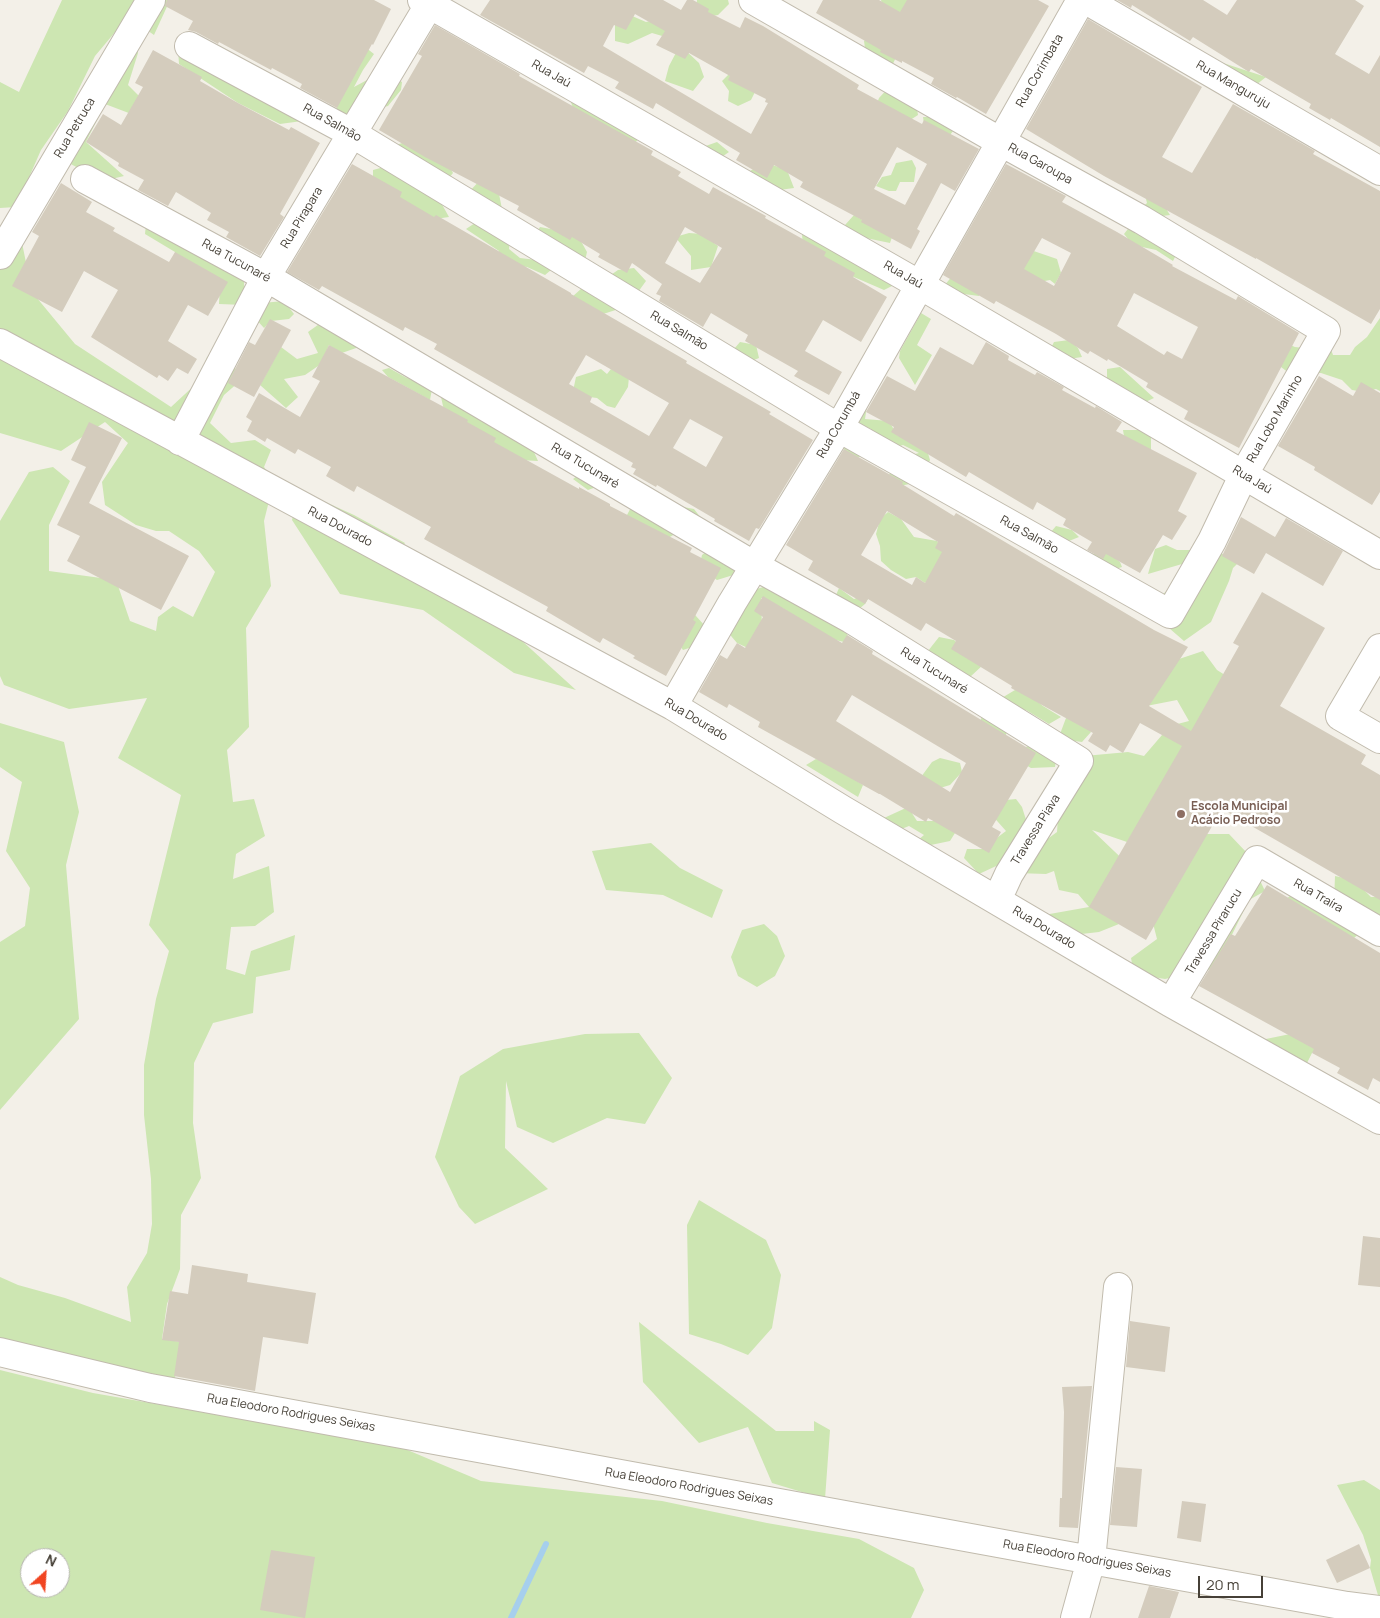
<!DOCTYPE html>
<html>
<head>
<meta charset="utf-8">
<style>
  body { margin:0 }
  #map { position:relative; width:1380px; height:1618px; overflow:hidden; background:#f3f0e8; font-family:Manrope,sans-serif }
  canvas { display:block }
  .north { position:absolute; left:20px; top:1548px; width:50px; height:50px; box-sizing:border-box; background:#fff; border:1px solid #b5b3af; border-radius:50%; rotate:26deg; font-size:14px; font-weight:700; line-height:20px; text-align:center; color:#464037 }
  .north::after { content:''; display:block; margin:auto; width:18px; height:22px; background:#f14521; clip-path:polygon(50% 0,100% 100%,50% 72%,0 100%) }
  .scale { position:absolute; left:1198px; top:1576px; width:65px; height:22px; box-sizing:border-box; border:2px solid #464037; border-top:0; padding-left:6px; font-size:15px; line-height:18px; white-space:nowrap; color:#464037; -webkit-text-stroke:4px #fff; paint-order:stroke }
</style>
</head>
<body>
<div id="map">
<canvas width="1380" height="1618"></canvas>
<div class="north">N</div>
<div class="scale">20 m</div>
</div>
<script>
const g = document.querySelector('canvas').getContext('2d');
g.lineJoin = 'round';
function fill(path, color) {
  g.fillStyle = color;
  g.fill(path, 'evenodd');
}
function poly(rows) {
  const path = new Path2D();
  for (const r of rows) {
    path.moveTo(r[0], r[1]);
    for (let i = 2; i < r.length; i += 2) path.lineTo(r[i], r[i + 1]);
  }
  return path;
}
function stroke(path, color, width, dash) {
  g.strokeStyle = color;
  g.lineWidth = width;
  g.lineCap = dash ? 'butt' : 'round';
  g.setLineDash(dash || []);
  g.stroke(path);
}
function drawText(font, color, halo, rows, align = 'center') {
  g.font = font + ' Manrope,sans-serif';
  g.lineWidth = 5;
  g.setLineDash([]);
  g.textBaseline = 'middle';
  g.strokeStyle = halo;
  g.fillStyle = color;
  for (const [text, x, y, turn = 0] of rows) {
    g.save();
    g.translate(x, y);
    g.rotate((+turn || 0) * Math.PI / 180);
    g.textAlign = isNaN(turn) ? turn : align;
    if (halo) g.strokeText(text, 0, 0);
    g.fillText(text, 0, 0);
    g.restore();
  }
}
fill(poly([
  [62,0,142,0,95,56,68,111,41,150,16,207,0,208,0,82,19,92],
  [158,0,170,0,154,35,144,28],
  [697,0,728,0,729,4,718,15,703,18,696,11],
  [881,0,910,0,897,55,891,68,866,55,864,41,886,19],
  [630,15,646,22,665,17,683,48,699,63,704,77,693,91,665,81,669,66,679,47,669,38,652,33,628,44,615,41,615,22],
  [134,40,138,53,128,85,150,107,134,115,105,104,86,142,124,176,103,181,65,161],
  [365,47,374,54,363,70,354,87,382,72,402,82,401,90,388,106,366,112,361,118,337,114,337,100,341,89,357,71,354,60],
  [178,49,302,121,280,124,238,103,179,64],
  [1220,62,1266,77,1256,85,1233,85],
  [732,71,755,92,751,100,738,106,728,101,729,91,722,81],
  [891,85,915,95,918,115,904,124,873,114,879,98],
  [570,100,639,138,632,147,577,118],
  [923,117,932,117,953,131,945,142,924,124],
  [416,139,442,152,453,173,445,183,434,190,449,217,435,219,373,184,373,170,384,167,389,153,399,144],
  [717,142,729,152,716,161,700,148],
  [912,160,916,168,914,182,900,182,896,191,889,191,876,186,882,177,891,175,896,163],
  [764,162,787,170,794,188,772,191,747,173],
  [482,178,499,194,502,209,469,192],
  [1145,195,1163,204,1170,215,1154,217,1138,211,1147,203],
  [854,215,892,237,890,243,861,237,854,233,845,225],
  [478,221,484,230,510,238,509,249,520,258,545,261,551,270,545,275,527,267,497,264,499,251,466,229],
  [146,224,228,261,244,282,245,305,219,304,220,284,175,267,175,252,145,234],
  [1131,225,1178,251,1173,261,1156,250,1133,245,1124,234],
  [540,227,577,234,587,252,583,269,534,237],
  [819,229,894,285,884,290,840,271,803,248,802,234],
  [689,233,702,234,718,246,711,267,691,270,691,256,675,237],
  [21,238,32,292,75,344,171,407,198,382,207,357,228,348,240,381,224,395,210,423,231,443,255,440,271,450,264,467,274,481,264,521,271,586,246,628,249,727,227,750,233,802,254,799,265,836,236,854,233,879,269,866,274,912,255,926,231,927,226,969,245,975,251,951,295,935,290,970,256,977,253,1013,213,1023,194,1063,193,1123,201,1178,181,1215,180,1269,167,1304,162,1339,187,1343,173,1383,0,1347,0,1277,18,1285,65,1298,131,1322,127,1287,147,1253,152,1224,151,1179,144,1115,144,1065,156,999,169,951,149,925,181,795,118,758,147,698,69,709,4,685,0,676,0,521,29,472,53,467,70,481,49,525,49,571,116,580,130,621,156,631,158,617,173,606,193,617,215,572,199,551,169,531,156,531,136,525,105,505,102,482,128,443,105,422,61,451,0,433,0,240],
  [992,239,1022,247,1057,259,1061,273,1055,284,1050,280,1034,283],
  [634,268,646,281,628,306,597,316,572,297,582,288,602,281,618,270],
  [954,274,982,280,979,296,956,293,943,287],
  [284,301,294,314,289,319,271,321,264,328,254,317,262,303],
  [921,313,931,319,917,345,932,355,915,385,899,358,900,351],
  [1380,318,1380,391,1376,389,1364,392,1352,390,1342,380,1321,373,1289,373,1281,367,1281,341,1295,347,1304,348,1326,335,1333,355,1350,355,1355,347,1367,337],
  [322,322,359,347,339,354,329,345,321,364,305,375,284,379,298,397,286,408,260,385,281,347,297,359,318,353,308,332],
  [1069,340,1078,348,1082,357,1062,360,1051,348,1054,342],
  [740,342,756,345,759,358,744,364,734,349],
  [1120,367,1154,398,1139,405,1118,395,1107,378,1107,369],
  [389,368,405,377,432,389,430,400,388,377,382,370],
  [601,369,607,374,611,369,629,377,628,387,615,408,607,406,597,398,582,396,573,391,576,377],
  [455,393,530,443,538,461,520,460,445,415,441,397],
  [868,399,865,419,889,421,897,435,926,447,930,460,920,482,894,487,889,475,899,458,919,453,903,445,890,449,873,452,850,460,844,449,848,435,861,434,871,429,832,412],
  [1123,430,1140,430,1151,436,1151,453,1125,442],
  [590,466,599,486,588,490,573,479],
  [299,490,354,515,405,543,389,567,521,640,576,690,514,673,423,610,340,594,292,520],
  [636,498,694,509,701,518,665,540,638,536,627,515],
  [888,512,901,519,914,537,937,541,944,551,935,575,925,583,916,577,906,579,891,570,881,561,880,546,876,534,880,519],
  [1056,526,1072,530,1079,537,1054,547,1045,539],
  [716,544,743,572,717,580,699,568,702,555],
  [1166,545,1177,550,1216,550,1238,563,1233,568,1229,581,1211,622,1184,641,1162,622,1161,596,1184,575,1182,564,1148,574,1155,549],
  [1078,549,1094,554,1105,550,1120,562,1122,567,1106,572],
  [773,584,846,623,848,643,823,637,784,609,761,598,763,655,737,643,726,630,747,592],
  [839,588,854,599,864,595,868,599,865,604,859,609,833,602],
  [687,606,705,626,704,643,683,650,670,632],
  [939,637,954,640,983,665,970,677,948,678,924,656],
  [1203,651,1217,670,1236,682,1127,842,1092,830,1136,872,1119,924,1099,932,1064,936,1044,915,1089,907,1078,894,1059,890,1054,871,1046,874,1016,873,1023,857,1057,832,1062,758,1128,752,1144,756,1162,735,1166,727,1189,721,1177,700,1136,708,1176,660],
  [1020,687,1043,706,1061,717,1049,724,1026,710,1014,715,1005,737,978,729,982,716,1000,699],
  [1081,715,1091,732,1082,742,1067,740,1060,734,1066,718],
  [0,723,64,742,79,812,66,865,79,1019,0,1110,0,942,25,926,30,888,6,851,22,782,0,767],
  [1040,742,1057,752,1055,767,1031,768,1022,763,1023,748],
  [940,758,960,763,962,772,950,785,940,788,921,777,932,762],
  [816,759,833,765,863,785,858,797,806,765],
  [1016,799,1022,807,1027,823,1009,860,979,874,964,858,967,849,982,849,1006,831,990,813,996,801],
  [908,807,917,821,942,821,955,833,950,841,926,846,917,841,924,835,909,826,899,830,884,824,884,818],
  [1203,834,1229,834,1247,853,1265,891,1249,900,1223,953,1212,969,1165,979,1134,974,1131,958,1157,939,1145,892],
  [651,843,680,868,723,890,712,918,663,895,606,890,592,851],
  [1335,876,1354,880,1371,897,1380,897,1380,926,1370,924,1354,938,1282,902,1302,887,1334,902],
  [764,924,777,936,785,956,775,976,757,987,738,976,731,957,742,930],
  [1305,1031,1317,1049,1312,1053,1306,1065,1261,1040],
  [639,1033,672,1078,645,1124,607,1118,553,1143,517,1127,506,1081,505,1148,548,1189,475,1224,459,1207,435,1157,460,1076,503,1049,585,1034],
  [699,1200,766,1240,781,1275,772,1328,748,1355,721,1344,689,1334,687,1225],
  [639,1322,776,1431,814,1431,814,1421,830,1430,825,1499,772,1483,748,1427,699,1443,643,1382],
  [0,1370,93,1393,398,1446,481,1481,662,1501,767,1523,859,1539,914,1568,924,1590,911,1618,0,1618],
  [30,1558,60,1558,60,1588,30,1588],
  [1364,1480,1380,1490,1380,1602,1370,1568,1371,1560,1363,1535,1337,1485]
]), '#cde6b2');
stroke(poly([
  [511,1618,546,1544]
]), '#a6cfed', 6);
fill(poly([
  [167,0,374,0,391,9,373,45,372,44,337,108,300,88,302,84,272,68,271,70,219,42,218,44,196,32,188,30,193,21,165,6],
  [490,0,663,0,681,10,687,0,693,0,709,9,708,12,740,28,745,17,763,26,859,85,857,89,922,124,924,120,979,149,955,191,941,183,917,229,920,231,911,249,861,222,862,220,800,187,803,182,774,165,767,178,736,160,740,153,656,103,653,109,615,88,619,82,588,66,584,73,480,15],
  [635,14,665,31,656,45,685,59,689,53,730,76,728,80,766,99,765,102,768,103,751,134,603,46,614,25,626,30],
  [897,147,927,164,905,205,874,189],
  [823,0,879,0,900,12,907,0,1038,0,1049,6,986,114,957,97,956,98,931,84,934,78,902,61,902,63,880,52,881,50,816,13],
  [1117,0,1203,0,1227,15,1237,0,1355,0,1364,6,1335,54,1369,74,1380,55,1380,147,1331,118,1330,120,1309,108,1311,104,1251,69,1249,72,1193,37,1190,41,1132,5,1131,8],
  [1088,19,1202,87,1162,157,1192,173,1233,104,1315,151,1313,154,1380,191,1380,309,1371,324,1256,258,1256,259,1104,176,1026,129],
  [435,25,520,74,519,76,653,151,651,155,681,172,678,176,709,194,713,187,766,216,765,218,826,252,824,256,855,273,853,277,887,297,861,342,823,320,805,351,842,372,829,395,794,376,798,371,745,341,748,335,711,313,703,327,659,301,661,296,656,294,662,284,632,263,627,273,598,257,600,254,572,237,570,240,517,210,519,206,425,157,379,130,422,56,418,54],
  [685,227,722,248,700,283,665,263],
  [153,50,202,77,200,81,238,103,289,130,291,127,320,143,280,214,284,217,260,256,226,237,229,232,207,220,211,213,176,192,168,206,138,190,144,180,118,166,119,163,86,142,103,114,121,125,143,87,135,83],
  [352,164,402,192,400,197,434,217,436,215,462,230,571,293,571,294,687,361,686,363,771,412,769,414,813,440,759,529,756,528,749,541,714,521,715,519,657,485,656,487,633,474,636,469,631,467,633,463,434,349,437,344,405,327,403,331,322,286,319,290,287,272],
  [586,355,669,403,649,436,590,402,592,397,569,384],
  [690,419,723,437,706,467,673,448],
  [1006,164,1066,196,1062,202,1117,232,1173,265,1172,266,1236,300,1238,296,1299,333,1239,448,1184,419,1188,411,1146,387,1148,383,1108,359,1107,361,1090,351,1088,354,1056,334,996,301,994,304,943,275],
  [1042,238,1071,253,1054,286,1024,269],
  [1134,293,1198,327,1182,359,1167,351,1164,355,1117,326],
  [61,183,92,202,86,212,115,228,113,231,169,262,175,252,228,282,208,316,188,305,168,341,197,359,188,374,177,368,168,381,159,375,157,378,91,337,118,290,84,271,62,312,12,286,39,236,32,232],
  [270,319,291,330,254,397,228,383,249,342,255,345],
  [986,342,1009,356,1008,360,1035,375,1037,372,1064,387,1062,390,1095,408,1096,406,1122,422,1116,431,1197,473,1178,511,1187,516,1172,540,1163,535,1140,573,1106,554,1103,559,1087,550,1092,542,1063,525,1066,519,1037,502,1033,510,969,472,966,477,891,432,894,427,866,412,887,376,915,391,940,347,973,365],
  [329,345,468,420,467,422,496,438,494,442,579,489,579,487,610,504,610,506,692,548,690,552,721,568,693,620,696,622,666,676,633,658,635,656,603,638,600,643,546,611,548,607,424,539,431,527,357,486,354,492,326,476,331,467,298,449,295,454,267,438,265,442,247,431,252,421,246,417,259,393,300,417,320,381,312,377],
  [1319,376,1353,396,1361,382,1380,393,1380,492,1372,505,1314,470,1315,467,1278,446],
  [89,422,122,438,89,503,189,556,161,610,67,561,80,536,57,525,86,467,71,460],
  [844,449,903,482,902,484,954,516,956,513,1154,630,1188,647,1149,706,1191,731,1239,646,1233,643,1262,592,1325,628,1280,706,1366,755,1361,764,1380,775,1380,900,1222,809,1146,940,1089,907,1182,746,1140,723,1123,753,1110,745,1106,752,1088,741,1093,733,1011,688,1012,686,951,649,956,641,926,623,921,631,868,599,865,604,808,570,813,561,786,545],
  [887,511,938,542,935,548,942,552,925,583,916,577,912,585,861,555],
  [1241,517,1275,537,1286,518,1343,551,1323,586,1266,553,1254,574,1222,556],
  [763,596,842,643,847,635,873,651,872,654,1036,753,992,827,1001,832,989,853,928,818,926,822,880,794,879,794,758,727,760,722,729,704,727,708,699,692,720,655,727,659,737,643,745,648,763,617,754,611],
  [852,695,966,763,950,792,836,721],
  [1267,885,1380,953,1380,1082,1373,1078,1368,1090,1337,1073,1340,1068,1312,1053,1314,1049,1199,986,1231,934,1235,936],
  [1363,1236,1380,1238,1380,1287,1358,1285],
  [192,1265,248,1274,247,1282,316,1293,308,1344,263,1337,255,1391,174,1376,179,1342,162,1340,170,1291,188,1294],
  [1130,1321,1170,1327,1165,1372,1126,1367],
  [1092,1386,1078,1528,1059,1527,1060,1498,1062,1498,1064,1412,1062,1387],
  [1116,1467,1142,1469,1137,1527,1110,1525],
  [1182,1501,1206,1504,1201,1542,1177,1538],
  [1359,1544,1370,1568,1337,1583,1326,1560],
  [271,1550,315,1557,305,1618,260,1610],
  [1149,1586,1179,1592,1170,1618,1138,1618]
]), '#d4ccbd');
const minor = poly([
  [422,0,920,285,1380,555],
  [1086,0,1380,171],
  [189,46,353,134,839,428,1170,614,1212,541,1244,474,1326,331,1142,220,1001,142,753,0],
  [85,179,266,277,755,566,851,619,1079,761,1009,874,997,900],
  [0,255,151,0],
  [0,343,673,706,843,810,1171,1003,1380,1120],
  [180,441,266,277,432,0],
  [1380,648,1340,716,1380,739],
  [673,706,732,603,839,428,1081,0],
  [1171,1003,1257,860,1380,932],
  [0,1352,150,1388,1091,1560,1347,1606,1380,1610],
  [1075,1618,1091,1560,1118,1287]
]);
stroke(minor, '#c1bbad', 30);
stroke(minor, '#fff', 28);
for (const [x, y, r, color] of [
  [1181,814,5,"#8d6e63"]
]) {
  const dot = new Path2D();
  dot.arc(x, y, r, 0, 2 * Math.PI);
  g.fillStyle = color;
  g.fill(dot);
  stroke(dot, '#fff', 2);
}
drawText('12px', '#464037', '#fff', [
  ["Rua Corimbata",1040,71,-60],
  ["Rua Jaú",551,74,30],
  ["Rua Manguruju",1233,85,30],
  ["Rua Salmão",332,123,29],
  ["Rua Petruca",75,128,-59],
  ["Rua Garoupa",1040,164,29],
  ["Rua Pirapara",302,218,-59],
  ["Rua Tucunaré",236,261,29],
  ["Rua Jaú",903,275,30],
  ["Rua Salmão",679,331,31],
  ["Rua Lobo Marinho",1275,419,-60],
  ["Rua Corumbá",839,425,-60],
  ["Rua Tucunaré",585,466,31],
  ["Rua Jaú",1252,480,31],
  ["Rua Dourado",340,527,28],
  ["Rua Salmão",1029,535,29],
  ["Rua Tucunaré",934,671,32],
  ["Rua Dourado",696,720,31],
  ["Travessa Piava",1036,830,-58],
  ["Rua Traíra",1318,896,30],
  ["Rua Dourado",1044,928,31],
  ["Travessa Pirarucu",1214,932,-59],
  ["Rua Eleodoro Rodrigues Seixas",291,1413,10],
  ["Rua Eleodoro Rodrigues Seixas",689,1487,10],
  ["Rua Eleodoro Rodrigues Seixas",1087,1559,10]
]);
drawText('bold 12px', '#785e54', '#fff', [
  ["Escola Municipal",1191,807],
  ["Acácio Pedroso",1191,821]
], 'left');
</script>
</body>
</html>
